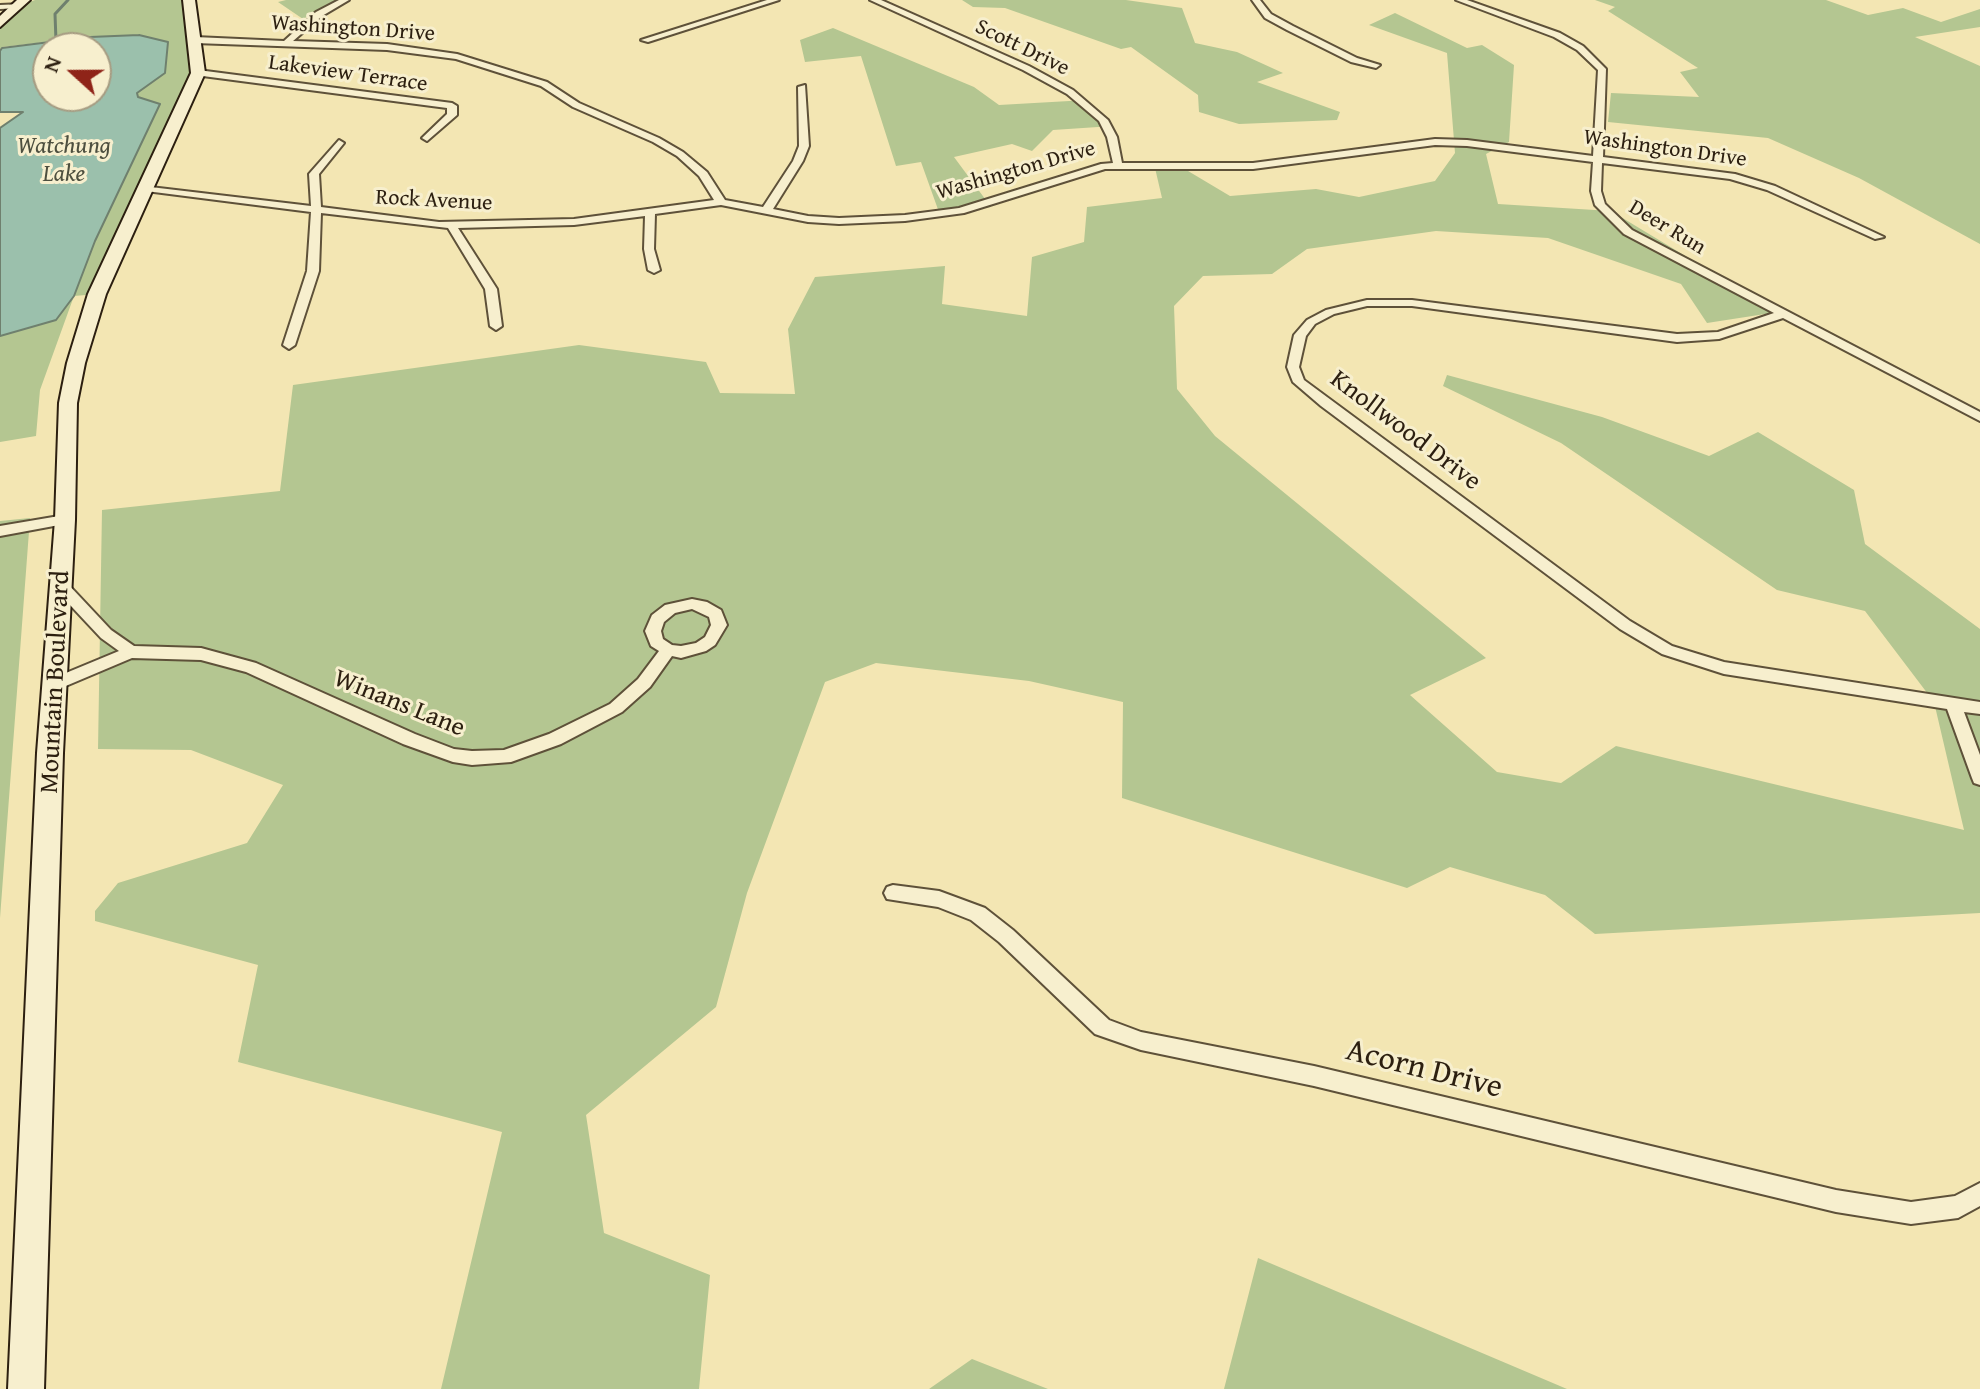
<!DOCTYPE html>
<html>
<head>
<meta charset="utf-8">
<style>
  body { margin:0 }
  #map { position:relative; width:1980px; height:1389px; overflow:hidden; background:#f3e6b3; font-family:"Gentium Book Plus",serif }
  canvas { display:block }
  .north { position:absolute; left:32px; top:32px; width:80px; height:80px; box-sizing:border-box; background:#f7efce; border:2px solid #a69c82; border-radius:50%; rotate:291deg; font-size:22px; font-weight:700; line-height:32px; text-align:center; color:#2c1f10 }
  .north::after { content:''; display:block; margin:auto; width:28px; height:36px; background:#8f2418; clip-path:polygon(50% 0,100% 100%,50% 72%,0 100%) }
</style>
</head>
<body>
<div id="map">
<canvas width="1980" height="1389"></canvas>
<div class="north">N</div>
</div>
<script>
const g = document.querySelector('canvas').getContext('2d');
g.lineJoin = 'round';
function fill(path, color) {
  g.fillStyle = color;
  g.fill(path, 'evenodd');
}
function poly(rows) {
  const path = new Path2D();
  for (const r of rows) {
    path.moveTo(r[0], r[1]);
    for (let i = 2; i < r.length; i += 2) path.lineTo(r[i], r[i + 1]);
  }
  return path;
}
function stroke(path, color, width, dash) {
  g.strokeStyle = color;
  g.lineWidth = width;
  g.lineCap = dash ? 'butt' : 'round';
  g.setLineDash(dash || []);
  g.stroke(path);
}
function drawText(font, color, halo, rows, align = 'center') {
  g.font = font + ' "Gentium Book Plus",serif';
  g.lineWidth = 6;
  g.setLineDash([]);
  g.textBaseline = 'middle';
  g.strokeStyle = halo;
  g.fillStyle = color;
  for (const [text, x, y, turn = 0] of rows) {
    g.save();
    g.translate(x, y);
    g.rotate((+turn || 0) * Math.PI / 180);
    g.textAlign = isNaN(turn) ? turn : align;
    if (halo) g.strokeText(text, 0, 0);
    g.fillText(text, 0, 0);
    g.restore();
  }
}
fill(poly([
  [35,0,189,0,198,73,97,294,74,296,40,390,36,436,0,442,0,336,56,320,74,296,95,241,137,93,145,86,168,42,139,35,90,37,2,47,0,51,0,23,19,6],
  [286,0,337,0,303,19,278,2],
  [962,0,1126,0,1182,8,1195,43,1237,52,1283,73,1257,82,1340,112,1337,120,1239,124,1199,112,1198,95,1131,47,1121,49,1005,8,973,7],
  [1595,0,1826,0,1868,15,1903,8,1941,22,1980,9,1980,27,1915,37,1980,66,1980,244,1859,178,1768,138,1608,122,1611,93,1699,97,1680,72,1698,68,1608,11,1615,7],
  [1395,13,1467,48,1482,45,1514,65,1509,142,1486,154,1498,204,1611,211,1778,312,1707,323,1681,284,1548,238,1436,231,1307,249,1272,274,1203,276,1174,306,1177,389,1215,436,1486,658,1410,695,1497,772,1561,783,1616,746,1964,830,1934,702,1865,611,1777,590,1561,443,1443,386,1447,375,1602,417,1709,456,1758,432,1854,490,1865,544,1980,629,1980,913,1595,934,1545,895,1450,867,1407,888,1122,798,1123,702,1029,681,876,663,825,682,747,893,716,1007,586,1115,604,1233,710,1275,699,1389,441,1389,502,1132,238,1062,258,965,95,921,95,911,118,883,247,843,283,785,191,750,98,749,102,510,280,491,293,385,579,345,706,362,720,393,795,394,788,329,815,277,945,266,942,304,1027,316,1032,257,1084,242,1087,207,1162,198,1155,168,1183,168,1230,196,1316,189,1359,197,1435,181,1455,153,1447,53,1369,25],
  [833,28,974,87,999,105,1087,100,1113,126,1053,130,1032,151,1012,144,954,157,991,207,940,215,921,162,896,166,861,56,805,62,800,40],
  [30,518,0,918,0,521],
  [1258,1258,1567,1389,1224,1389],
  [972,1359,1048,1389,929,1389]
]), '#b4c691');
const water = poly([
  [139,35,168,42,165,73,137,93,138,97,160,104,95,241,74,296,56,320,0,336,0,128,23,112,0,112,0,51,2,48,90,37,139,35],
  [48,48,96,48,96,96,48,96,48,48]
]);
fill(water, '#9bc0ac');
stroke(water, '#6f806e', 2);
stroke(poly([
  [56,41,55,14,68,0]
]), '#6f806e', 3);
const street = poly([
  [339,0,349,0,322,16,293,41,387,44,457,54,547,82,579,103,659,138,683,152,707,172,725,200,763,207,793,161,799,146,798,87,805,85,809,146,803,161,773,209,808,216,839,218,905,215,959,208,1101,164,1113,163,1107,137,1099,121,1067,94,1023,70,870,0,881,0,1029,66,1073,90,1108,120,1117,137,1122,163,1253,163,1435,139,1467,140,1593,156,1598,70,1577,50,1554,37,1456,0,1467,0,1560,33,1583,46,1606,69,1603,157,1735,174,1775,186,1884,237,1875,239,1767,190,1730,179,1602,163,1601,191,1605,204,1632,230,1980,412,1980,421,1783,318,1719,339,1677,342,1412,306,1367,306,1334,314,1315,324,1306,336,1299,367,1304,380,1630,621,1672,646,1724,662,1980,702,1980,714,1964,712,1980,755,1980,785,1974,783,1972,778,1947,709,1724,674,1662,654,1620,629,1321,406,1293,382,1287,367,1294,335,1307,320,1326,310,1367,300,1412,300,1677,334,1718,332,1774,313,1624,234,1595,205,1591,191,1593,162,1467,146,1435,145,1253,169,1105,169,964,213,905,221,839,224,808,222,721,205,655,214,654,249,660,270,654,273,648,270,644,249,645,216,574,225,458,228,497,289,502,326,496,330,490,326,485,289,448,228,321,213,319,271,295,345,289,349,283,345,307,271,311,212,146,191,142,190,142,186,311,206,309,174,339,140,344,143,319,174,321,207,439,222,574,219,714,200,699,176,677,156,653,142,573,107,541,86,456,59,387,50,195,43,191,40,195,37,284,41,316,12,339,0],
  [767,0,779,0,648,42,641,40,767,0],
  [1252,0,1260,0,1271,14,1293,26,1357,58,1380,65,1376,68,1351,62,1287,30,1265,18,1252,0],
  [22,4,19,8,0,9,0,5,22,4],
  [198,70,452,103,457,106,457,115,427,141,422,138,447,114,447,108,195,75,194,73,198,70],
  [65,515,72,520,70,523,0,536,0,526,65,515],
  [61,581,66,582,111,630,134,646,201,648,256,663,415,734,454,749,472,751,504,750,549,734,610,704,638,679,659,651,651,646,645,631,652,615,665,605,692,599,707,602,721,610,727,625,715,645,706,651,681,658,672,656,650,687,622,712,561,744,511,762,472,765,453,762,403,744,246,672,201,660,132,658,61,688,49,688,47,684,49,680,119,651,101,638,56,590,54,586,61,581],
  [692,609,709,617,711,625,705,637,696,643,681,646,672,645,663,639,661,631,664,622,675,613,692,609],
  [893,885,939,891,985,908,1013,930,1109,1020,1141,1032,1314,1066,1836,1190,1911,1202,1955,1196,1980,1183,1980,1206,1958,1218,1911,1224,1836,1212,1314,1086,1141,1050,1095,1034,999,942,971,920,938,907,887,899,884,893,887,887,893,885]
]);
const secondary = poly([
  [17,0,30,0,0,27,0,16,17,0],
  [183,0,195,0,205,73,106,294,85,363,77,403,75,520,63,753,44,1389,8,1389,37,753,55,520,59,403,67,363,88,294,191,73,183,0]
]);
stroke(street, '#5e5139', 4);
stroke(secondary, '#2c1f10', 4);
fill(street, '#f7efce');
fill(secondary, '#f7efce');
drawText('22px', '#2c1f10', '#f7efce', [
  ["Washington Drive",353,29,4],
  ["Scott Drive",1022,48,26],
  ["Lakeview Terrace",348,74,8],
  ["Washington Drive",1665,149,8],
  ["Washington Drive",1016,171,-16],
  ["Rock Avenue",434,201,3],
  ["Deer Run",1667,228,31]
]);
drawText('italic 24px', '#4d4f3f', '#f7efce', [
  ["Watchung",64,147],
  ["Lake",64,175]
]);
drawText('26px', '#2c1f10', '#f7efce', [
  ["Knollwood Drive",1405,431,37],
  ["Mountain Boulevard",56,682,-87],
  ["Winans Lane",399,704,22]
]);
drawText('32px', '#2c1f10', '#f7efce', [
  ["Acorn Drive",1424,1070,14]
]);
</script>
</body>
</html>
